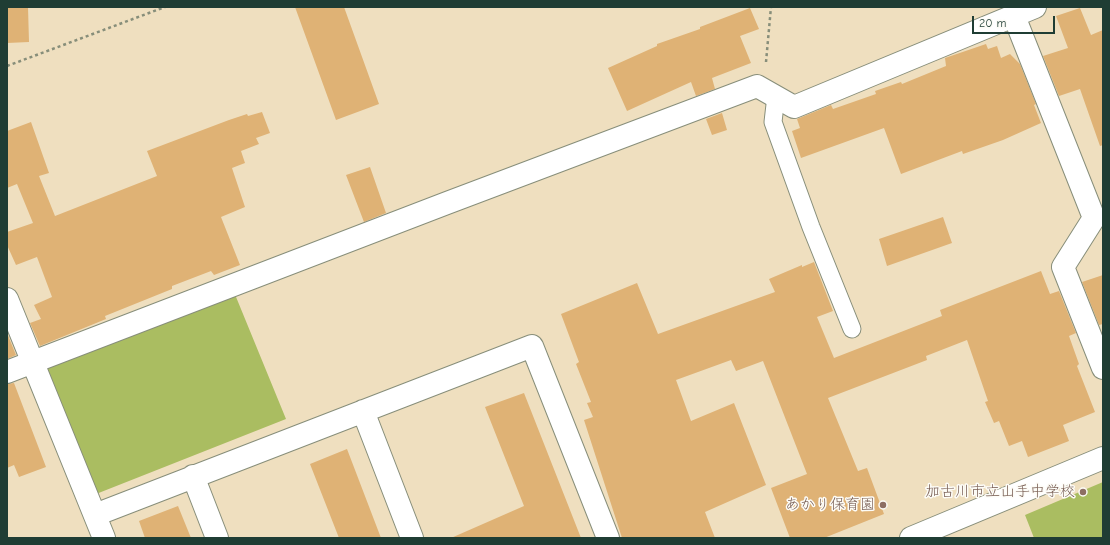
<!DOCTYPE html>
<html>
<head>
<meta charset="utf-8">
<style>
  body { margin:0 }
  #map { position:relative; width:1110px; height:545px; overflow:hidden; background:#efdfbf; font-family:"Comic Neue",sans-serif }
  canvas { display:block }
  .frame { position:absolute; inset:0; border:8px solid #1f3d34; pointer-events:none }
  .scale { position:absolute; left:972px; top:16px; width:83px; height:18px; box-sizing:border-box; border:2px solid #1f3d34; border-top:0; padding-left:5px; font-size:12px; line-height:14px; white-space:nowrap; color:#1f3d34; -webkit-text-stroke:3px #fdfcf7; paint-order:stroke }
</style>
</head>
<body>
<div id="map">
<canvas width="1110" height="545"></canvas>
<div class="frame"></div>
<div class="scale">20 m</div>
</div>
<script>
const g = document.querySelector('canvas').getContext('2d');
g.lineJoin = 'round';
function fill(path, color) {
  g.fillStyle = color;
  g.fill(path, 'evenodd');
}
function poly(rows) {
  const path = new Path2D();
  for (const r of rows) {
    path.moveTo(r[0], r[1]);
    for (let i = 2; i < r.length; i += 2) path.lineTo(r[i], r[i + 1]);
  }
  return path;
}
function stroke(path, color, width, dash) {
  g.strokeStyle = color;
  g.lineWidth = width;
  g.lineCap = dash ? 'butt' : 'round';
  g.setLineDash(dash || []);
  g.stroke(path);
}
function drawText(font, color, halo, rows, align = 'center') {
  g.font = font + ' "Comic Neue","Klee One",sans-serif';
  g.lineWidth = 3;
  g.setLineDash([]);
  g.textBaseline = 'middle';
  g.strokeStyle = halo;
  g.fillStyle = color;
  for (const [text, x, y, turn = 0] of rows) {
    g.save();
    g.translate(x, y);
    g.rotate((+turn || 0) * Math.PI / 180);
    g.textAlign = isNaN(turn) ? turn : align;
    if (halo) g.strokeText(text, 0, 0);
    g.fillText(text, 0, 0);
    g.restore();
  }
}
fill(poly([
  [234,292,286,419,91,496,40,366],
  [1103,482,1103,538,1034,538,1025,515]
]), '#aabd61');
fill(poly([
  [7,7,28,7,29,42,7,43],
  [295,7,344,7,379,104,336,120],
  [750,8,759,29,740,36,751,63,712,78,715,89,696,96,691,82,627,111,608,68,657,46,657,44,700,29,700,27],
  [1080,8,1091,35,1103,30,1103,145,1100,146,1080,89,1059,96,1043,56,1068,48,1056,16],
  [986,44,988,49,997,46,1001,58,1010,54,1020,64,1036,104,1034,105,1041,123,1003,140,963,154,962,151,901,174,884,128,801,158,792,131,800,128,797,119,831,105,833,109,876,94,875,91,901,82,902,84,946,66,945,58],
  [262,112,270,133,256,138,259,144,241,151,245,163,232,168,245,207,221,217,240,265,214,275,211,271,172,286,172,289,105,316,106,319,40,346,30,323,41,319,34,305,52,297,37,257,16,265,7,245,7,232,33,223,17,184,7,188,7,131,31,122,49,173,39,176,55,216,157,176,147,151,229,120,247,114,248,116],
  [722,113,727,130,712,135,706,119],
  [370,167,386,213,364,222,346,175],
  [943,217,952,243,887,266,879,239],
  [814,262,833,311,817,317,834,358,942,316,940,310,1041,271,1050,294,1059,291,1076,333,1069,336,1079,364,1077,366,1095,412,1063,425,1069,441,1028,457,1022,441,1009,446,999,421,994,423,985,402,988,401,967,340,926,356,927,360,828,398,858,471,867,468,884,514,824,538,790,538,771,488,807,474,763,361,736,371,731,360,676,380,691,421,734,403,766,485,705,512,715,538,622,538,584,420,593,417,587,403,591,402,576,364,579,362,561,314,637,283,658,334,775,292,769,279,802,265,802,267],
  [1103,275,1103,324,1099,325,1082,282],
  [7,333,16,355,7,359],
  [14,383,46,467,19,477,14,465,7,468,7,384],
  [524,393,581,538,451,538,524,506,485,407],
  [347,449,381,538,339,538,310,464],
  [178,506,191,538,145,538,139,521]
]), '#dfb275');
const service = poly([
  [776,96,773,122,811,227,852,329]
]);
const minor = poly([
  [1014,16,1094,218,1063,267,1103,368],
  [7,299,104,538],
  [7,372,447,203,757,86,794,107,1035,7],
  [363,411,412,538],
  [193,476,217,538],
  [95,515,532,346,608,538]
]);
const tertiary = poly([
  [911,538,1103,458]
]);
stroke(service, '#878e7a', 19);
stroke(minor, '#878e7a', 24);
stroke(tertiary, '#878e7a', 24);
stroke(poly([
  [766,62,771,7],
  [7,66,165,7]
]), '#878e7a', 2.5, [3, 3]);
stroke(service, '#fff', 17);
stroke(minor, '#fff', 22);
stroke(tertiary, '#fff', 22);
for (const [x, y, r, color] of [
  [1083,492,4,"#8d6e63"],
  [883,505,4,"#8d6e63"]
]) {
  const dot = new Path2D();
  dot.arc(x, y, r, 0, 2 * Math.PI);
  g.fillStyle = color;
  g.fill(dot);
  stroke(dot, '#fdfcf7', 1.5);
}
drawText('15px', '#785e54', '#fdfcf7', [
  ["加古川市立山手中学校",1075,492],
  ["あかり保育園",875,505]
], 'right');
</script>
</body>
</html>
